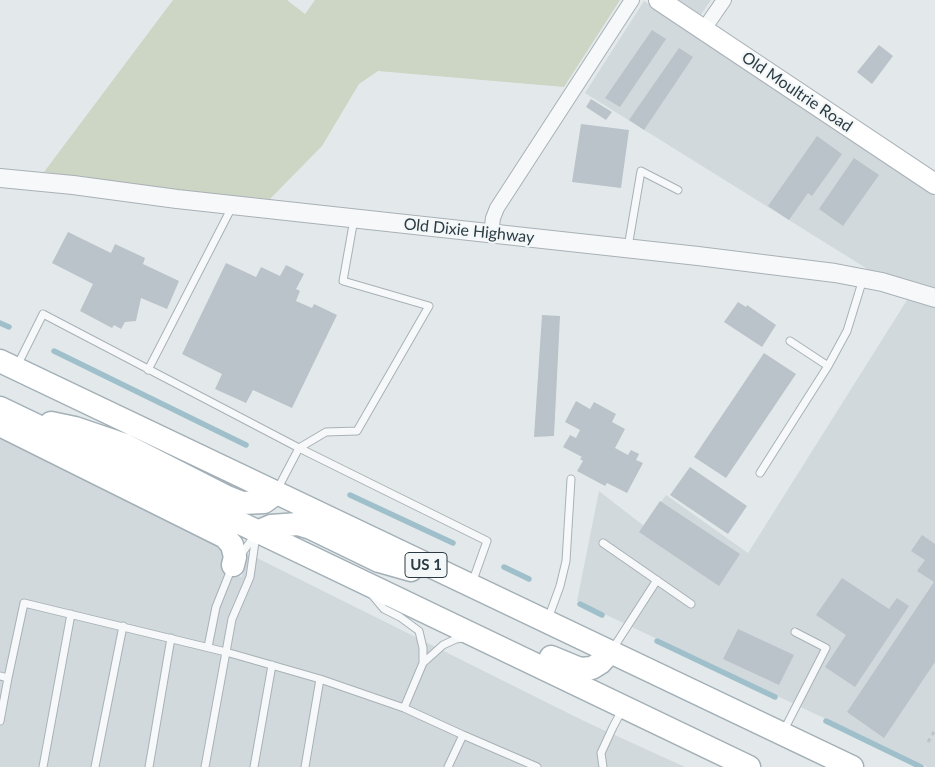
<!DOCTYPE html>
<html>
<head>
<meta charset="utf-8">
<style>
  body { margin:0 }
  canvas { display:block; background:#e3e9eb }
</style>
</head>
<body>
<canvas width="935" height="767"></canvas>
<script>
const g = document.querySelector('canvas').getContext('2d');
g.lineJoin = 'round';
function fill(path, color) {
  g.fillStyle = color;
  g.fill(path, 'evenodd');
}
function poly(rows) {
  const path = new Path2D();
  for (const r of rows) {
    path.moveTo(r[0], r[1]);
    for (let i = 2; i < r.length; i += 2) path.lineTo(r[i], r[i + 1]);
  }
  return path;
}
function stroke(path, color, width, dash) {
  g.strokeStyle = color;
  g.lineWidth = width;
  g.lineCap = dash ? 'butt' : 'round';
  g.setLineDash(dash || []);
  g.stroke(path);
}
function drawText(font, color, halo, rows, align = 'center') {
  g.font = font + ' Lato,sans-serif';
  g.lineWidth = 4.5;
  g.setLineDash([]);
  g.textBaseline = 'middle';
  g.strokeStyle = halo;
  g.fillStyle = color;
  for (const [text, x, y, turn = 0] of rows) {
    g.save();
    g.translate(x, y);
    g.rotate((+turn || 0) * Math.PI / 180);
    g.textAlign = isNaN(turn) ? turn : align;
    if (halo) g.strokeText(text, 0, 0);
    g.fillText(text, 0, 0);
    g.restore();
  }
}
fill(poly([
  [676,0,711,0,700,16],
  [644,1,935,196,935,289,869,270,585,93],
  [907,300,935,308,935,767,927,767,577,601,599,491,644,526,666,495,748,553],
  [0,436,219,544,224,556,223,572,242,577,244,559,243,551,584,721,685,767,0,767]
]), '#d1d9dd');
fill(poly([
  [173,0,287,0,305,14,315,0,620,0,564,87,378,71,359,84,322,146,270,199,177,190,44,172]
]), '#cdd5c4');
stroke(poly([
  [0,323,9,327],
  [54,351,246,445],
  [350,495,453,543],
  [504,567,529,579],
  [580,604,602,615],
  [657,641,775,697],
  [826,721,921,767]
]), '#9fc0cb', 5.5);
fill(poly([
  [652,30,666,39,620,107,605,98],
  [879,45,893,56,872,84,857,72],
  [679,48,693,57,644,130,629,120],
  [591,99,612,112,606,120,586,107],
  [581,124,629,130,621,188,572,182],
  [817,136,842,154,812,196,808,193,789,220,768,206],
  [854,158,879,175,843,226,819,209],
  [68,232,111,253,115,244,145,258,143,264,179,281,167,309,141,298,136,321,125,322,121,329,114,325,112,328,80,311,93,284,52,263],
  [226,263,256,277,261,267,280,276,286,265,304,274,296,289,300,291,296,301,312,308,314,304,337,315,292,408,253,390,246,403,215,389,222,374,182,354],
  [738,302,746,307,747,305,776,325,762,347,724,322],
  [542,315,560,316,554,436,534,437],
  [764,353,796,374,726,478,694,457],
  [576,401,590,409,594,402,616,414,612,422,625,429,615,448,628,455,631,450,639,454,636,460,643,463,627,493,607,483,605,486,577,471,583,461,580,459,582,457,563,447,570,435,576,438,580,430,565,422],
  [690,467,747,506,728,534,670,495],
  [660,501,740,554,719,586,639,532],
  [922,535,935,544,935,662,884,738,847,712,934,582,917,571,925,560,911,551],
  [842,578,889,609,897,598,909,606,855,687,825,667,846,635,816,615],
  [738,629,794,655,779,685,723,659]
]), '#bac3c9');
const service = poly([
  [628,247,641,171,678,190],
  [790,341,828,366],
  [17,366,43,314,299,448,277,490],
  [148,370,233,205],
  [299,448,326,432,357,431,429,306,343,281,354,219],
  [299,448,487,541,472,583],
  [760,473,828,366,847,331,863,279],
  [603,543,691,604],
  [240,556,255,535],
  [548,619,560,586,566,561,571,479],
  [208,647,216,607,232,567],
  [612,650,657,580],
  [423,663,443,645,456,639,464,638],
  [0,676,8,678],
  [404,708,463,735],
  [0,721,8,678,24,603,226,652,320,679,404,708,423,663,423,648,419,631,400,617,384,609,373,596],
  [783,732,826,648,795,632],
  [43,767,71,614],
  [95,767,123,626],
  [149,767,171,638],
  [205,767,232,619,250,577,256,535],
  [254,767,272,665],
  [305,767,320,679],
  [448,767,463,735,537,767],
  [603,767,601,753,613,727,622,710]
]);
const minor = poly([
  [704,29,724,0],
  [491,234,493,218,497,208,632,0]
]);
const tertiary = poly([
  [0,178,73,185,177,199,698,256,835,273,882,282,935,298]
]);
const secondary = poly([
  [659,0,935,184]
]);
const primary = poly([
  [0,361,852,767],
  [0,408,749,767],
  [51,423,75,428,125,445,227,497,242,503,264,502,275,494],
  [0,425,225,537,232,545,235,557,233,565],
  [257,532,271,526,298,524,311,528,379,561,411,570],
  [551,657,580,669,592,668,600,663,610,652]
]);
stroke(service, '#a8b1b6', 9);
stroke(minor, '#a8b1b6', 16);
stroke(tertiary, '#a8b1b6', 20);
stroke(secondary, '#a8b1b6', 22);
stroke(primary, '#a3b0b7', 25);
stroke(poly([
  [928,742,935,730]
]), '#bdc3c6', 3, [4, 4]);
stroke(service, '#f6f8f9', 7);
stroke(minor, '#f6f8f9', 14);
stroke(tertiary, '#f6f8f9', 18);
stroke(secondary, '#fff', 20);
stroke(primary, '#fff', 22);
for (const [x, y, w] of [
  [426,565,42]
]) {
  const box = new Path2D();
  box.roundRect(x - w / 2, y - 12.5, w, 25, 4);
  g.fillStyle = '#f3f7f8';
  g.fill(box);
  stroke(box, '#2b3b44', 1);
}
drawText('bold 15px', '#2b3b44', null, [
  ["US 1",426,565]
]);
drawText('16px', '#2b3b44', '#f3f7f8', [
  ["Old Moultrie Road",797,92,34],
  ["Old Dixie Highway",469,231,6]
]);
</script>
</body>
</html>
